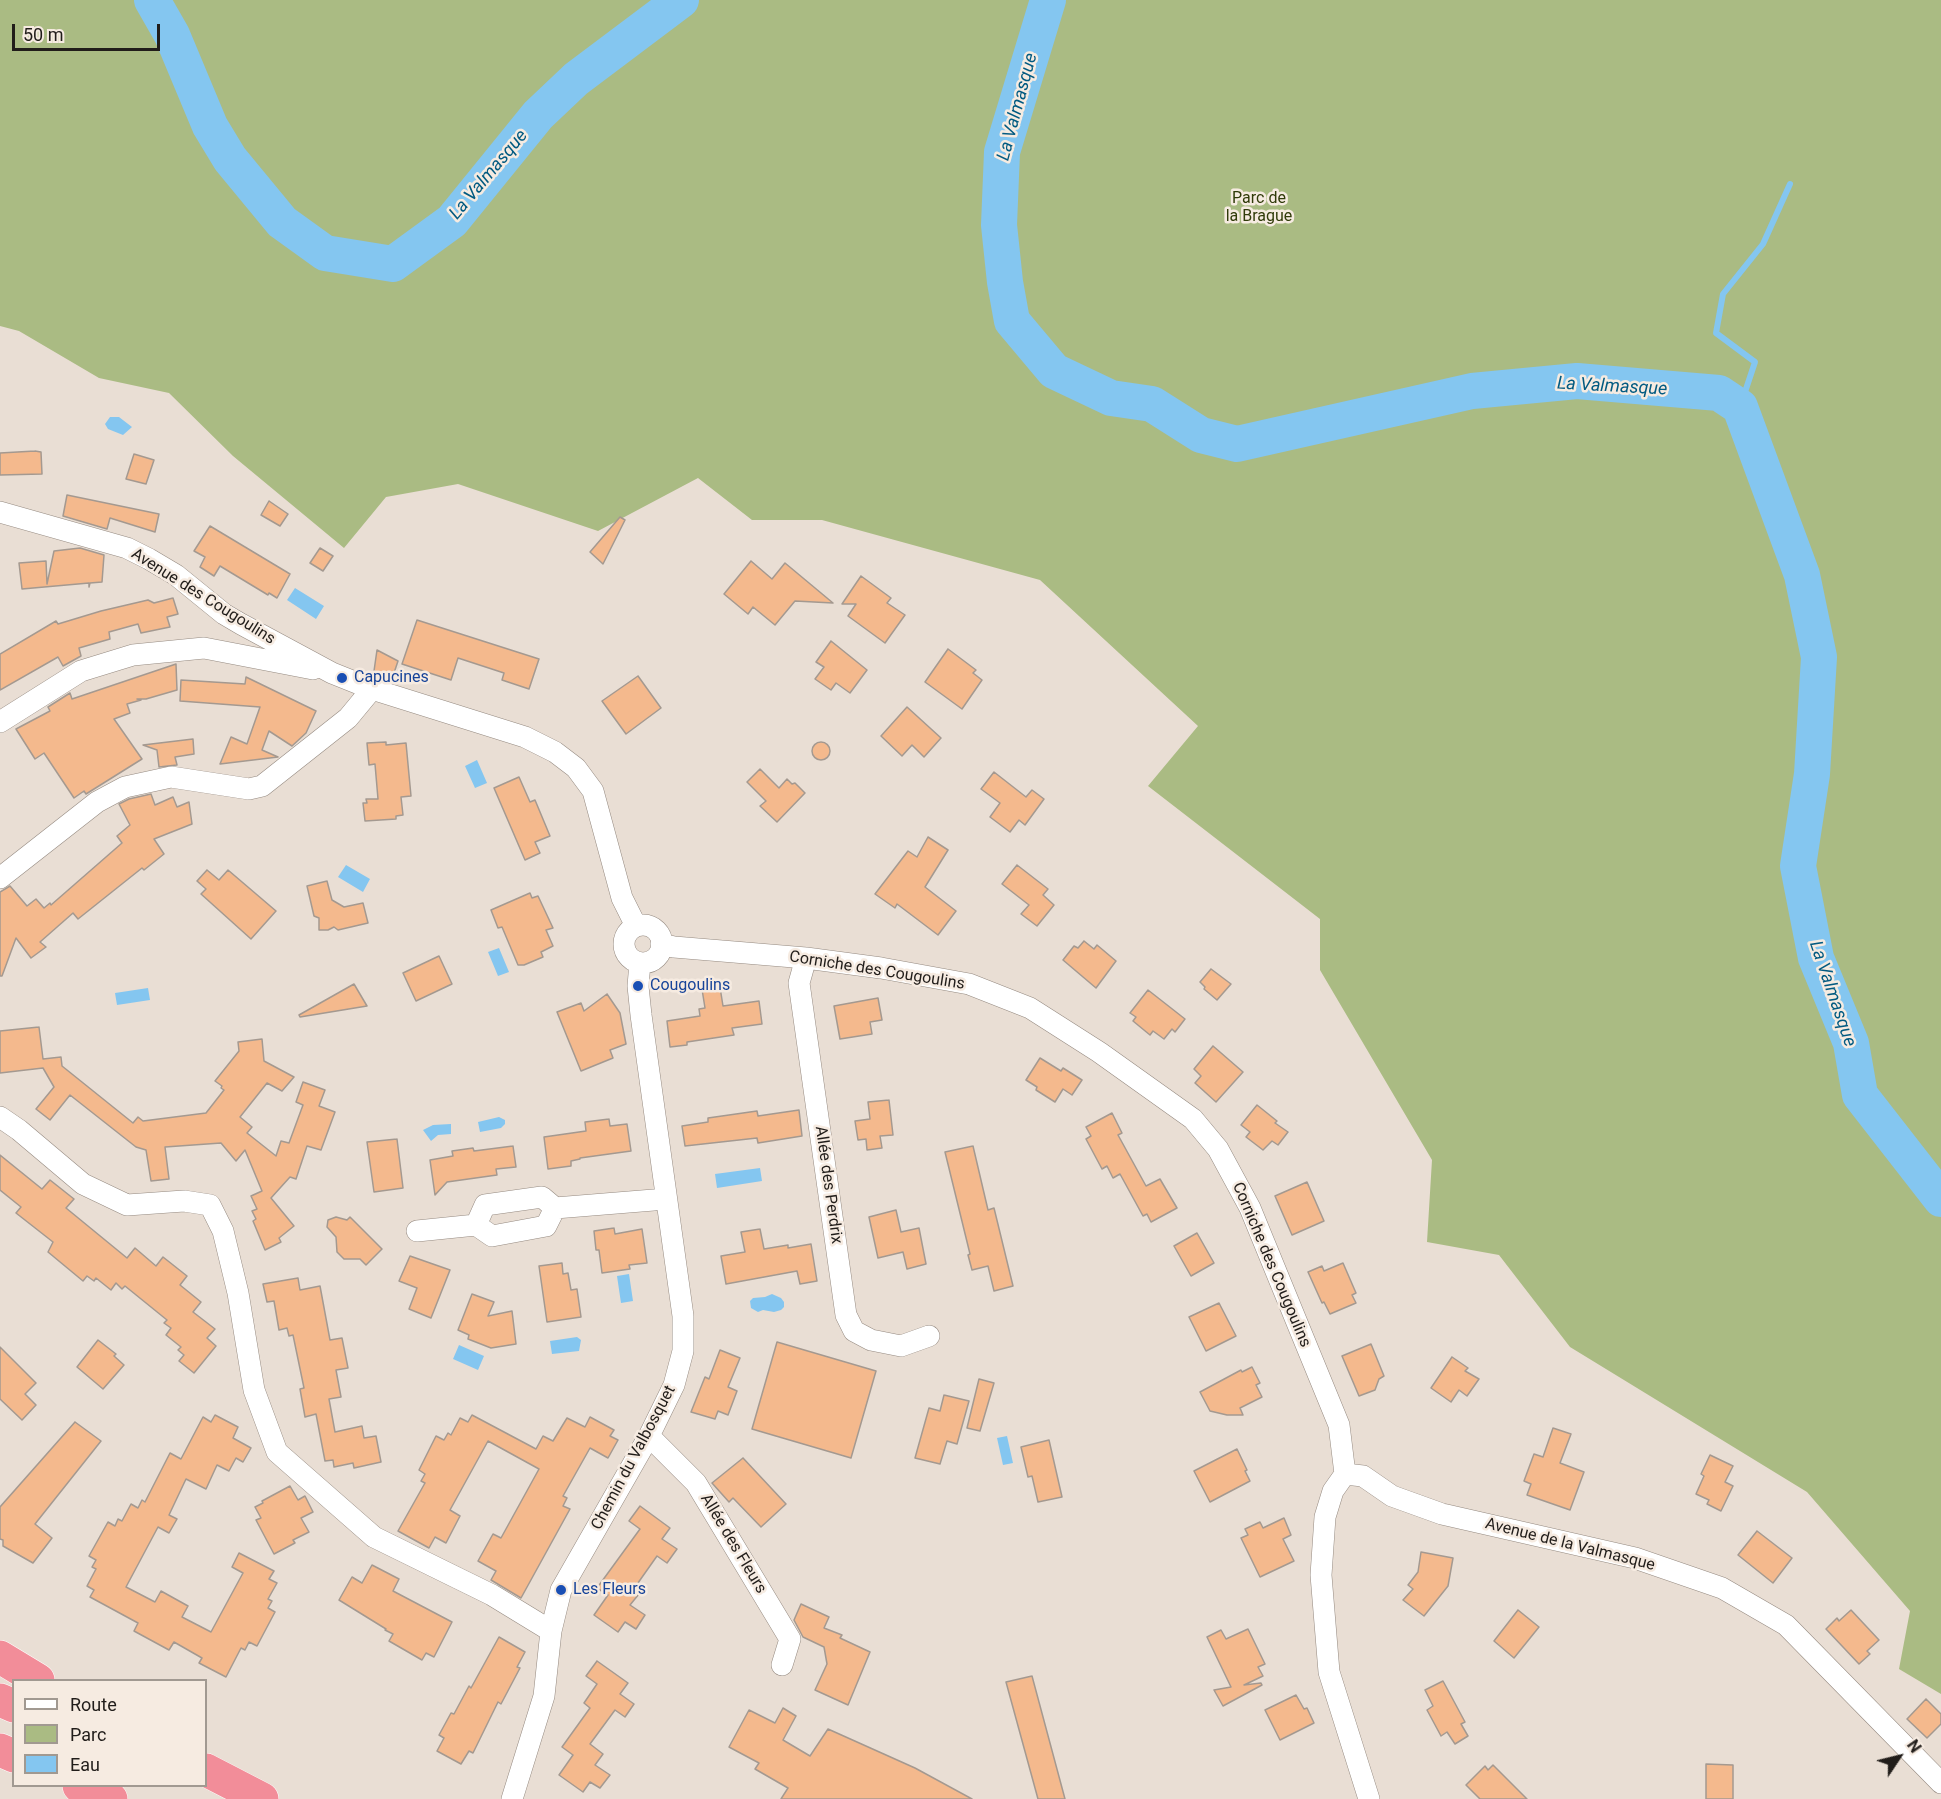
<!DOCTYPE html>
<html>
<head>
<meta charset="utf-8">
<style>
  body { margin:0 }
  #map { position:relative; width:1941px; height:1799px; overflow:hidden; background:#e9ded4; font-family:Roboto,sans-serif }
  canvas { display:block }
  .legend { position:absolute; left:12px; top:1679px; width:195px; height:108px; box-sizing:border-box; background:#f6ebe1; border:2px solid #a19991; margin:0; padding:8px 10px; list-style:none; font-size:18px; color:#211d1a }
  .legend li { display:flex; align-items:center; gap:12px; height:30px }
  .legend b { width:30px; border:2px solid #a19991 }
  .north { position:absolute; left:1869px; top:1727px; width:60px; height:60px; -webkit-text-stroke:4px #f6ebe1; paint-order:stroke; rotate:55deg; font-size:16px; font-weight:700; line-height:24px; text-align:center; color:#211d1a }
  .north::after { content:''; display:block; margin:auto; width:21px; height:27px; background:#211d1a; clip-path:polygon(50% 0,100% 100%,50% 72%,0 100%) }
  .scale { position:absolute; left:12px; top:24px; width:148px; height:27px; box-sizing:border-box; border:3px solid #211d1a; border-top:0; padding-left:8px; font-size:18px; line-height:21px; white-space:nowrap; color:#211d1a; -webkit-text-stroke:4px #f6ebe1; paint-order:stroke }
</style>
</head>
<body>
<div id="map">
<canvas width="1941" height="1799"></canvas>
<ul class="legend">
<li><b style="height:8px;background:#fff"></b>Route</li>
<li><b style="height:16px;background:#aabb83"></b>Parc</li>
<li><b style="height:16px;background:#84c6f0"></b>Eau</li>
</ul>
<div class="north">N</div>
<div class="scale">50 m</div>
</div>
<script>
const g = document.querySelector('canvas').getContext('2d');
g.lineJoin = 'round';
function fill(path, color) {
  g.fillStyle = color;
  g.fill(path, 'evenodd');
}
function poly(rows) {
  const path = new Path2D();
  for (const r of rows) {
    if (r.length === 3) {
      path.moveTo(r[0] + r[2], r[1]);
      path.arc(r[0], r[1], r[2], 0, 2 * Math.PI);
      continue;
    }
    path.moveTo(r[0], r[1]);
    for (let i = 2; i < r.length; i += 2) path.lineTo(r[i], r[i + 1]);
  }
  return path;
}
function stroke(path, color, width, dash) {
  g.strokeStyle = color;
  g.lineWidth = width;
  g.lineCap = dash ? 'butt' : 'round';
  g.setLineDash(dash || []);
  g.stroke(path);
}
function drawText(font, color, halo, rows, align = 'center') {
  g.font = font + ' Roboto,sans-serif';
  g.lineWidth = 5;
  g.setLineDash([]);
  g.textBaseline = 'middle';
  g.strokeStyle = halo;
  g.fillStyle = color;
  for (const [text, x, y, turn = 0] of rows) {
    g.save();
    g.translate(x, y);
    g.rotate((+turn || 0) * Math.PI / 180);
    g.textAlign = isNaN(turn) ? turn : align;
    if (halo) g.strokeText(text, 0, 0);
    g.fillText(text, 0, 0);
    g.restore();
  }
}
fill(poly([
  [0,0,1941,0,1941,1694,1899,1669,1910,1611,1807,1492,1570,1347,1499,1255,1427,1242,1432,1160,1320,970,1320,919,1148,786,1198,726,1040,580,822,520,752,520,698,478,598,531,458,484,386,497,344,548,233,456,169,393,99,378,19,331,0,326]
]), '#aabb83');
fill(poly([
  [110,417,119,417,132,427,123,435,108,429,105,424],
  [295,588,324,606,316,619,287,600],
  [477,760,487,783,475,788,465,766],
  [346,865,370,879,363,892,338,877],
  [499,948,509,972,498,976,488,952],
  [148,988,150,1000,117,1005,115,993],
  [499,1117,505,1120,505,1124,501,1128,480,1132,478,1122],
  [451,1124,451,1134,438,1135,431,1141,423,1130,433,1125],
  [760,1168,762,1181,717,1188,715,1174],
  [629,1274,633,1301,621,1303,617,1276],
  [772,1294,781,1298,784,1302,784,1307,781,1310,774,1312,763,1310,758,1312,751,1308,750,1301,753,1298,765,1297],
  [577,1337,581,1340,579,1351,552,1354,550,1341],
  [459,1345,484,1356,478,1370,453,1359],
  [1007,1436,1013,1463,1003,1465,997,1438]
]), '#84c6f0');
stroke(poly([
  [1740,407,1755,362,1716,333,1723,294,1763,244,1790,184]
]), '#84c6f0', 6);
stroke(poly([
  [152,0,172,35,210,126,230,159,282,222,325,253,393,264,452,221,538,115,576,79,681,0],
  [1048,0,1002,152,999,225,1005,282,1012,321,1054,371,1111,398,1152,404,1201,435,1237,444,1472,391,1577,381,1719,393,1740,407,1802,575,1819,657,1812,774,1798,866,1816,958,1851,1043,1860,1095,1941,1199]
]), '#84c6f0', 36);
const building = poly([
  [35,451,41,452,42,474,0,475,0,453,35,451],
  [134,454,154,460,146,484,126,479,134,454],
  [67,495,159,514,155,532,110,518,107,529,63,516,67,495],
  [269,501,288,514,280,526,261,515,269,501],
  [620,517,625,520,603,564,590,552,620,517],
  [210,526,290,574,277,598,269,593,268,595,220,566,214,576,200,567,205,557,194,551,210,526],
  [80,548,104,555,102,582,90,583,89,587,89,583,22,589,19,563,46,561,47,584,54,551,80,548],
  [320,548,333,556,323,571,310,563,320,548],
  [751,561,772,579,785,563,833,603,795,601,775,625,753,607,748,614,724,594,751,561],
  [861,576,891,598,887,603,905,615,885,643,848,616,856,604,842,604,861,576],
  [173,598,178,614,167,617,170,627,141,633,138,624,109,632,110,639,79,648,81,656,63,666,58,657,0,690,0,654,56,621,58,624,101,611,148,600,154,603,173,598],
  [417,620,539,659,529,689,502,680,504,673,458,658,451,680,402,664,417,620],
  [831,641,867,670,850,693,836,683,831,690,815,679,824,667,816,662,831,641],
  [948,649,976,670,973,673,982,680,962,709,925,682,948,649],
  [377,650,398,661,392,679,374,671,377,650],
  [176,664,177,690,146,699,137,699,141,700,127,704,130,713,114,719,142,759,86,794,84,791,74,798,44,753,35,759,16,729,50,711,48,707,70,693,72,699,176,664],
  [638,676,661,708,626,734,602,701,638,676],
  [246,677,316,711,306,733,292,746,269,731,262,750,278,757,220,764,231,737,247,744,260,707,180,701,181,680,245,684,246,677],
  [907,707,941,738,924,757,912,745,902,756,881,736,907,707],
  [193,739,194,754,175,757,177,765,159,767,157,750,143,745,193,739],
  [821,751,9],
  [386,742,386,745,406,743,411,796,401,797,403,815,396,816,396,819,365,821,363,803,367,803,366,799,378,799,375,764,369,765,367,743,386,742],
  [760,769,779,788,787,779,792,784,795,783,805,793,777,822,760,806,766,801,747,782,760,769],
  [994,772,1026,797,1032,790,1044,799,1025,825,1019,820,1010,832,990,817,1000,803,981,789,994,772],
  [519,777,530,802,535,800,550,836,535,842,540,853,525,860,494,788,519,777],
  [151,794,155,805,173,797,177,807,189,802,192,824,154,839,164,854,144,870,142,868,78,919,73,913,40,942,46,947,31,958,16,938,2,976,0,976,0,892,10,886,27,906,36,899,44,908,50,903,51,905,122,843,117,836,130,825,119,804,129,799,151,794],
  [928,837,948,850,925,887,956,911,938,935,897,904,895,908,875,894,908,851,917,857,928,837],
  [1017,865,1048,889,1043,895,1054,905,1037,926,1021,914,1029,905,1002,884,1017,865],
  [207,870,219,880,228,870,276,911,251,939,201,894,206,889,197,881,207,870],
  [327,881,332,900,344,907,363,903,368,923,338,930,334,927,328,930,319,930,319,918,314,916,307,886,327,881],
  [530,893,532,898,538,896,553,928,546,930,553,946,541,952,543,957,524,965,518,965,502,927,498,928,491,910,530,893],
  [1084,941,1094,949,1097,945,1116,961,1096,988,1063,960,1074,946,1078,948,1084,941],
  [439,956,452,984,416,1001,403,973,439,956],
  [1211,969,1231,984,1217,1000,1204,989,1205,987,1200,982,1211,969],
  [719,981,723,1006,759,1001,762,1024,732,1028,734,1035,687,1042,687,1045,670,1047,667,1021,700,1016,699,1009,705,1008,701,983,719,981],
  [354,984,367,1006,300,1017,299,1015,354,984],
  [1148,990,1185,1019,1175,1032,1172,1029,1164,1039,1153,1031,1150,1035,1133,1021,1136,1017,1130,1013,1148,990],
  [607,994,620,1013,626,1044,610,1050,613,1058,581,1071,557,1012,581,1003,584,1011,607,994],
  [878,998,882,1020,870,1022,872,1034,840,1039,834,1006,878,998],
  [39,1027,43,1059,61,1057,62,1066,133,1123,138,1117,143,1121,206,1113,224,1090,221,1088,222,1086,215,1081,239,1051,238,1042,262,1039,264,1061,294,1077,282,1091,267,1083,240,1117,252,1127,247,1133,276,1156,281,1141,289,1143,303,1105,296,1102,303,1082,325,1090,319,1106,335,1112,321,1150,307,1146,296,1179,290,1177,271,1198,294,1226,279,1238,281,1242,265,1250,253,1221,256,1219,252,1211,257,1209,251,1196,262,1191,245,1150,236,1161,221,1143,165,1147,169,1179,151,1181,146,1150,136,1147,70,1095,50,1120,36,1109,54,1087,43,1068,0,1073,0,1031,39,1027],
  [1213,1046,1243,1072,1216,1102,1195,1083,1201,1076,1194,1069,1213,1046],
  [1040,1058,1061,1071,1063,1068,1082,1080,1072,1095,1063,1089,1055,1102,1036,1090,1037,1087,1026,1080,1040,1058],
  [889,1100,893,1135,880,1136,882,1148,867,1150,866,1139,858,1140,855,1121,870,1119,868,1102,889,1100],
  [1257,1105,1277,1121,1275,1123,1288,1132,1278,1145,1272,1141,1263,1150,1246,1137,1250,1132,1241,1125,1257,1105],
  [799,1110,802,1136,758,1143,757,1138,685,1146,682,1126,708,1122,708,1118,757,1111,758,1116,799,1110],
  [1112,1113,1122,1133,1118,1135,1146,1186,1160,1179,1177,1208,1151,1222,1147,1214,1143,1216,1120,1174,1113,1178,1107,1166,1102,1169,1086,1139,1091,1136,1086,1127,1112,1113],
  [609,1119,610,1126,627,1124,631,1151,580,1158,580,1159,571,1161,571,1166,548,1169,544,1137,586,1131,585,1122,609,1119],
  [397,1139,403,1188,374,1192,367,1142,397,1139],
  [513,1146,516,1167,496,1169,497,1175,447,1182,435,1195,430,1160,453,1156,452,1151,473,1148,474,1151,513,1146],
  [973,1146,988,1210,994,1208,1013,1286,994,1291,988,1266,972,1270,968,1255,970,1254,945,1152,973,1146],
  [0,1155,42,1189,50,1180,74,1199,66,1208,127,1258,135,1248,156,1266,163,1257,187,1276,180,1285,201,1302,193,1312,215,1329,207,1338,216,1346,194,1373,179,1361,184,1355,178,1350,181,1347,166,1335,171,1328,164,1323,167,1320,125,1286,122,1289,116,1283,111,1290,96,1278,94,1281,87,1276,83,1281,48,1252,53,1242,16,1213,21,1207,0,1190,0,1155],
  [1307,1182,1324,1221,1292,1235,1275,1196,1307,1182],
  [896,1210,901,1232,919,1228,926,1264,907,1269,903,1252,878,1258,869,1217,896,1210],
  [336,1217,347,1220,350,1217,382,1249,366,1265,360,1259,344,1259,337,1252,336,1237,327,1227,328,1220,336,1217],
  [614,1228,615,1234,642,1229,647,1263,629,1265,630,1269,602,1273,599,1250,596,1250,594,1231,614,1228],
  [760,1229,764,1249,788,1245,788,1248,811,1244,817,1281,800,1284,797,1271,726,1284,721,1256,745,1252,741,1232,760,1229],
  [1197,1233,1214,1263,1191,1276,1174,1246,1197,1233],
  [410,1256,450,1270,431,1318,409,1309,417,1288,399,1281,410,1256],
  [562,1263,563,1274,568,1273,571,1290,577,1289,581,1317,547,1322,539,1266,562,1263],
  [1343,1263,1356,1293,1352,1295,1356,1303,1330,1314,1324,1302,1322,1303,1308,1272,1322,1266,1324,1271,1343,1263],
  [298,1278,300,1290,320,1286,330,1340,342,1338,348,1368,336,1370,341,1397,329,1399,335,1432,362,1426,364,1438,376,1436,381,1462,354,1468,353,1463,334,1467,333,1460,325,1461,316,1414,305,1417,300,1389,304,1388,293,1335,289,1336,287,1328,279,1330,274,1301,267,1302,263,1284,298,1278],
  [472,1294,494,1302,488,1316,512,1311,516,1344,491,1348,468,1339,469,1335,458,1330,472,1294],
  [1219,1303,1236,1336,1206,1351,1189,1317,1219,1303],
  [98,1340,116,1354,114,1356,124,1365,103,1389,77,1367,98,1340],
  [777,1342,876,1371,851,1458,752,1429,777,1342],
  [1371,1344,1384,1376,1379,1379,1375,1390,1359,1396,1342,1356,1371,1344],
  [0,1347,36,1383,25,1394,36,1405,22,1420,0,1399,0,1347],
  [720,1350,740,1358,728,1387,737,1391,728,1415,718,1411,715,1419,691,1412,705,1377,709,1379,720,1350],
  [1452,1357,1468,1368,1465,1371,1479,1379,1467,1396,1459,1390,1451,1402,1431,1388,1452,1357],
  [1252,1367,1260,1383,1256,1385,1262,1397,1240,1408,1243,1415,1227,1415,1210,1411,1200,1392,1241,1370,1242,1372,1252,1367],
  [979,1379,994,1383,980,1431,967,1428,979,1379],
  [944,1395,969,1401,957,1444,947,1441,940,1464,915,1458,929,1408,940,1411,944,1395],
  [215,1415,238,1427,233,1438,251,1448,243,1462,236,1458,229,1471,217,1465,206,1489,186,1479,169,1515,177,1519,169,1533,158,1527,126,1587,155,1602,161,1591,188,1606,182,1617,211,1632,243,1573,232,1567,239,1553,274,1571,269,1579,277,1583,268,1599,272,1601,268,1608,275,1612,257,1646,249,1642,245,1650,241,1648,226,1677,199,1663,202,1658,174,1642,169,1650,134,1631,138,1623,90,1597,94,1590,87,1586,96,1569,92,1567,96,1560,89,1556,108,1522,115,1526,118,1519,122,1521,131,1504,138,1508,142,1500,145,1502,170,1453,181,1459,203,1417,211,1422,215,1415],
  [472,1415,536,1449,543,1436,553,1441,567,1418,585,1427,590,1417,614,1430,610,1436,618,1440,608,1458,590,1448,563,1496,567,1498,563,1506,570,1509,521,1598,491,1580,496,1571,478,1561,493,1534,501,1538,539,1469,488,1441,450,1510,460,1516,446,1543,435,1537,429,1548,398,1531,425,1483,421,1481,425,1474,419,1470,436,1436,444,1440,448,1433,451,1435,460,1418,468,1422,472,1415],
  [75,1422,101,1441,35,1524,52,1538,33,1563,3,1546,3,1540,0,1539,0,1507,75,1422],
  [1553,1428,1571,1434,1560,1463,1584,1472,1570,1510,1527,1495,1531,1484,1524,1481,1534,1454,1543,1457,1553,1428],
  [1049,1440,1062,1497,1038,1502,1032,1476,1028,1477,1021,1447,1049,1440],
  [1237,1449,1247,1470,1245,1471,1250,1481,1210,1502,1194,1471,1237,1449],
  [1710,1455,1733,1466,1725,1482,1733,1486,1721,1511,1707,1504,1709,1500,1696,1494,1704,1476,1701,1474,1710,1455],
  [743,1458,786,1504,761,1527,733,1498,729,1502,712,1483,743,1458],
  [290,1486,298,1500,305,1496,313,1512,301,1518,309,1532,293,1540,295,1543,274,1554,256,1520,261,1518,255,1507,263,1503,262,1501,290,1486],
  [640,1506,670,1528,662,1539,677,1549,667,1563,657,1556,633,1590,639,1594,630,1605,645,1615,636,1629,625,1622,618,1632,594,1615,608,1595,597,1588,640,1529,629,1521,640,1506],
  [1284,1518,1291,1535,1283,1539,1294,1561,1260,1577,1241,1538,1248,1535,1245,1529,1260,1522,1263,1528,1284,1518],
  [1757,1531,1792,1558,1773,1583,1738,1555,1757,1531],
  [1421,1552,1453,1558,1448,1586,1424,1616,1403,1600,1413,1589,1408,1585,1418,1572,1421,1552],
  [372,1565,399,1579,393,1591,452,1622,434,1657,426,1653,422,1660,389,1641,393,1634,385,1630,386,1629,339,1600,352,1577,362,1583,372,1565],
  [801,1604,829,1617,824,1628,842,1635,840,1638,870,1652,848,1705,815,1690,827,1664,824,1647,803,1637,794,1620,801,1604],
  [1518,1610,1539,1627,1514,1658,1494,1641,1518,1610],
  [1851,1610,1879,1640,1867,1651,1870,1654,1859,1664,1826,1629,1837,1618,1839,1621,1851,1610],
  [1248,1629,1265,1664,1258,1667,1263,1676,1244,1685,1261,1683,1262,1685,1223,1706,1214,1690,1231,1687,1207,1637,1221,1630,1226,1639,1248,1629],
  [499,1637,525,1652,517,1667,520,1668,501,1704,498,1702,473,1753,469,1751,461,1764,437,1751,444,1738,439,1735,451,1713,454,1714,469,1686,471,1688,499,1637],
  [597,1661,628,1683,620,1694,634,1704,625,1717,615,1710,590,1744,603,1754,595,1765,610,1775,600,1788,590,1782,583,1792,559,1775,573,1755,562,1747,590,1708,584,1703,597,1684,586,1676,597,1661],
  [1032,1676,1065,1799,1038,1799,1006,1682,1032,1676],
  [1443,1681,1465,1722,1461,1724,1468,1736,1455,1744,1447,1732,1441,1736,1427,1710,1433,1706,1425,1690,1443,1681],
  [1296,1695,1304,1709,1307,1708,1314,1723,1280,1740,1265,1710,1296,1695],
  [1926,1699,1941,1714,1941,1724,1927,1738,1907,1719,1926,1699],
  [783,1708,796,1716,783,1740,810,1756,828,1729,915,1768,972,1799,781,1799,788,1788,755,1769,759,1763,729,1747,749,1710,775,1723,783,1708],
  [1706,1764,1733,1765,1733,1799,1706,1799,1706,1764],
  [1493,1765,1527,1799,1480,1799,1466,1785,1485,1766,1488,1770,1493,1765]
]);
fill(building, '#f4b98d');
stroke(building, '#a49990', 1.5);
const street = poly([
  [0,512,127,548,149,559,176,575,224,614,241,624,332,673,372,689,525,737,555,752,576,768,593,791,622,898,636,926],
  [0,722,81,671,133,655,204,648,313,669],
  [0,878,97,802,125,787,171,777,249,789,262,786,348,718,372,689],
  [643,944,19],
  [661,944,674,947,806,958,881,968,969,984,1030,1008,1099,1052,1193,1119,1218,1149,1250,1208,1339,1425,1345,1474,1333,1491,1325,1517,1321,1575,1329,1672,1369,1799],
  [806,958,799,983,846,1315,854,1331,871,1340,901,1346,929,1336],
  [0,1117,19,1130,83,1184,127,1205,184,1201,210,1205,223,1231,238,1293,254,1390,277,1452,374,1537,492,1595,551,1631],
  [555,1208,546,1226,492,1236,476,1225,485,1205,542,1197,555,1208,666,1199],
  [417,1231,476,1225],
  [649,1436,696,1483,790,1639,782,1665],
  [1345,1474,1363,1476,1392,1496,1442,1514,1635,1558,1722,1588,1786,1625,1941,1783],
  [512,1799,544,1696,551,1631,561,1590,649,1436,674,1385,683,1351,683,1316,641,1015,638,986,640,963]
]);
const highway = poly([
  [0,1657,38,1680],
  [0,1700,14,1706],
  [0,1750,14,1756],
  [206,1770,262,1799],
  [79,1786,111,1799]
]);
stroke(street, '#958a81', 22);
stroke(highway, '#fff', 34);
stroke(street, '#fff', 21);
stroke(highway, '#f28d99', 33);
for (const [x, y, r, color] of [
  [342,678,6,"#1a4fb4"],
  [638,986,6,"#1a4fb4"],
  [561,1590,6,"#1a4fb4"]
]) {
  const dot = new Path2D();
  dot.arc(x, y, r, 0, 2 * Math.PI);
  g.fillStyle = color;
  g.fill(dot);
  stroke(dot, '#f6ebe1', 2);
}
drawText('16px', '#303b09', '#f6ebe1', [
  ["Parc de",1259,199],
  ["la Brague",1259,217]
]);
drawText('16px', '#211d1a', '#f6ebe1', [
  ["Avenue des Cougoulins",203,597,32],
  ["Corniche des Cougoulins",877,971,9],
  ["Allée des Perdrix",828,1185,82],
  ["Corniche des Cougoulins",1271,1265,67],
  ["Chemin du Valbosquet",634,1458,-62],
  ["Allée des Fleurs",733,1544,59],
  ["Avenue de la Valmasque",1570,1545,14]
]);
drawText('16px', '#164399', '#f6ebe1', [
  ["Capucines",354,678],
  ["Cougoulins",650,986],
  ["Les Fleurs",573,1590]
], 'left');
drawText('italic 18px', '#025a81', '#f6ebe1', [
  ["La Valmasque",1018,107,-75],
  ["La Valmasque",489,175,-50],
  ["La Valmasque",1612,387,3],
  ["La Valmasque",1832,994,71]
]);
</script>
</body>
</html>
